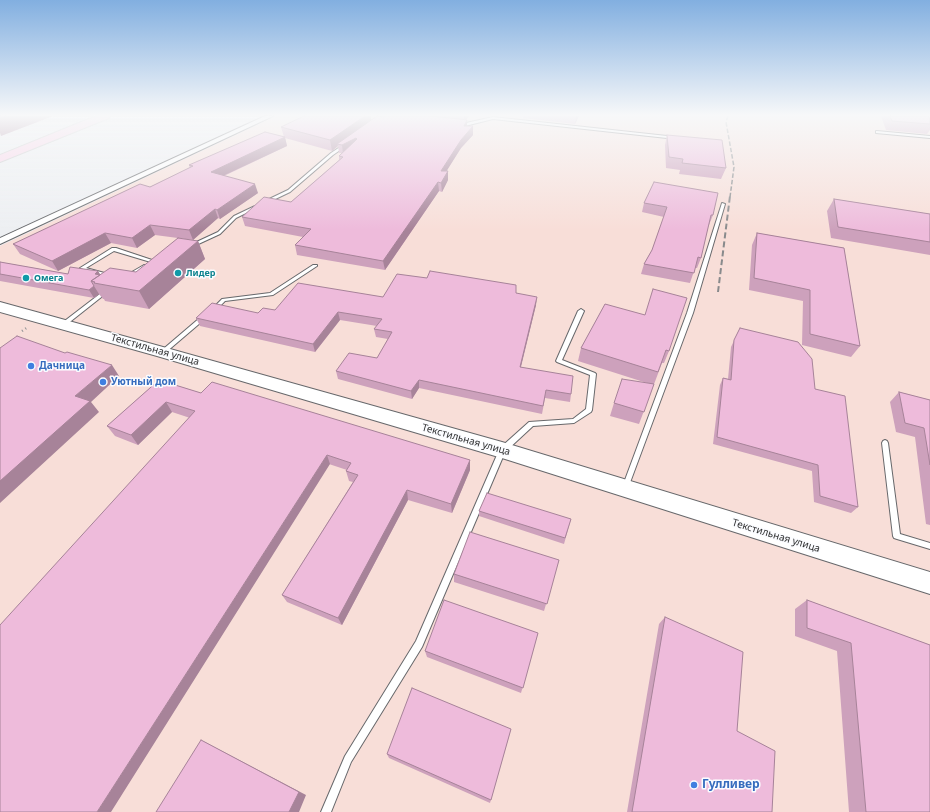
<!DOCTYPE html>
<html>
<head>
<meta charset="utf-8">
<style>
  body { margin:0 }
  canvas { display:block; background:#edeff2 }
</style>
</head>
<body>
<canvas width="930" height="812"></canvas>
<script>
const g = document.querySelector('canvas').getContext('2d');
g.lineJoin = 'round';
function fill(path, color) {
  g.fillStyle = color;
  g.fill(path, 'evenodd');
}
function poly(rows) {
  const path = new Path2D();
  for (const r of rows) {
    path.moveTo(r[0], r[1]);
    for (let i = 2; i < r.length; i += 2) path.lineTo(r[i], r[i + 1]);
  }
  return path;
}
function stroke(path, color, width, dash) {
  g.strokeStyle = color;
  g.lineWidth = width;
  g.lineCap = dash ? 'butt' : 'round';
  g.setLineDash(dash || []);
  g.stroke(path);
}
function drawText(font, color, halo, rows, align = 'center') {
  g.font = font + ' "Noto Sans",sans-serif';
  g.lineWidth = 3;
  g.setLineDash([]);
  g.textBaseline = 'middle';
  g.strokeStyle = halo;
  g.fillStyle = color;
  for (const [text, x, y, turn = 0] of rows) {
    g.save();
    g.translate(x, y);
    g.rotate((+turn || 0) * Math.PI / 180);
    g.textAlign = isNaN(turn) ? turn : align;
    if (halo) g.strokeText(text, 0, 0);
    g.fillText(text, 0, 0);
    g.restore();
  }
}
fill(poly([
  [276,116,930,116,930,812,0,812,0,246]
]), '#f8ded8');
const service = poly([
  [493,117,667,136,669,137,667,138,493,119,465,126,457,125,493,117],
  [877,131,930,136,930,138,876,133,876,131,877,131],
  [343,145,346,146,333,155,290,192,267,203,265,203,265,201,288,190,331,153,343,145],
  [722,203,725,204,693,313,628,488,627,490,625,491,623,490,622,488,687,313,722,203],
  [255,206,258,207,236,218,220,234,194,246,190,245,218,232,234,216,255,206],
  [112,248,116,248,158,262,156,263,154,263,114,251,86,268,112,275,112,277,108,277,80,268,112,248],
  [144,265,148,265,148,266,129,277,127,277,125,276,144,265],
  [313,265,317,265,317,266,273,295,225,301,215,311,211,311,211,310,222,299,270,293,313,265],
  [105,290,107,290,109,291,66,325,62,325,61,324,62,323,105,290],
  [581,309,584,311,562,360,595,373,596,374,592,410,591,412,574,423,533,426,505,452,422,647,351,762,331,812,321,812,345,756,416,641,500,448,529,422,573,419,586,409,590,375,557,362,556,361,578,311,581,309],
  [204,315,207,317,206,318,165,353,161,353,160,352,161,351,202,316,204,315],
  [885,440,887,441,888,443,900,534,930,543,930,549,897,539,894,538,893,536,882,443,883,441,885,440]
]);
const minor = poly([
  [265,116,273,116,0,244,0,238,265,116]
]);
const secondary = poly([
  [0,302,163,347,502,442,930,572,930,594,502,458,157,356,0,312,0,302]
]);
const primary = poly([
  [96,116,110,116,109,118,0,162,0,155,96,116]
]);
stroke(service, '#67686b', 2);
stroke(minor, '#67686b', 2);
stroke(secondary, '#67686b', 2);
stroke(primary, '#c9c9ca', 2);
stroke(poly([
  [22,331,28,327]
]), '#919395', 2.5, [1, 3]);
fill(service, '#fff');
fill(minor, '#fff');
fill(secondary, '#fff');
fill(primary, '#fbd4e9');
stroke(poly([
  [728,116,726,122,734,167,730,197]
]), '#888a8c', 1.5, [4.5, 2]);
stroke(poly([
  [718,292,730,196]
]), '#888a8c', 2, [6, 3]);
fill(poly([
  [371,116,371,120,384,117,384,116,469,116,466,120,467,120,467,126,473,126,473,135,461,148,446,171,448,171,448,180,442,192,439,191,385,270,297,255,295,245,303,237,245,226,242,217,291,202,339,160,339,156,342,153,339,153,338,146,332,151,285,138,287,146,224,176,258,193,220,219,218,218,193,240,155,235,137,248,111,243,58,271,20,254,13,244,150,187,190,168,189,165,284,137,281,127],
  [523,116,579,116,575,124,523,118],
  [881,116,928,116,930,119,930,130,927,134,886,130],
  [667,135,726,168,721,179,679,174,680,170,666,168,665,145],
  [834,199,930,214,930,255,831,238,827,211],
  [644,203,713,215,709,225,708,225,701,258,697,268,695,268,690,283,641,274,644,264,652,250,664,217,642,212],
  [757,233,844,248,860,346,851,357,802,345,803,301,749,290,752,245],
  [198,241,205,259,149,309,105,301,104,299,103,299,99,294,94,298,0,281,0,262,68,274,98,271,100,275,136,272],
  [516,293,536,305,521,367,571,394,570,402,545,398,542,414,419,388,412,399,338,379,336,371,377,358,388,339,376,337,374,329,377,326,340,320,315,352,200,326,196,318,258,313,275,310,383,297],
  [605,304,669,351,664,363,662,363,639,424,610,416,614,403,650,384,578,361,581,348],
  [740,328,815,389,858,507,851,513,814,502,812,471,713,444,720,385,723,378,728,379,731,347],
  [159,380,201,393,470,470,452,513,408,500,342,625,287,602,282,595,353,482,349,481,346,471,347,470,172,412,138,445,115,436,107,426],
  [899,392,930,400,930,525,926,524,915,437,896,432,890,402],
  [479,511,571,519,564,544,479,516],
  [559,560,544,611,454,582,454,574],
  [807,600,930,645,930,812,849,812,837,651,795,636,795,609],
  [665,617,737,731,772,812,627,812,659,624],
  [538,633,521,693,427,657,425,651],
  [511,729,490,803,389,758,387,754]
]), '#cda1bc');
fill(poly([
  [6,116,53,116,1,136,0,133,0,118],
  [365,116,371,116,371,122,337,144,338,146,332,151,330,140],
  [464,116,469,116,464,122],
  [576,116,579,116,575,124],
  [467,120,467,129,464,126],
  [473,126,473,135,461,148,441,180,441,171,461,140],
  [285,137,287,146,214,180,211,172],
  [356,138,357,146,343,154,342,145],
  [448,171,448,180,442,192,441,183],
  [438,182,439,191,385,270,383,261],
  [255,184,258,193,220,219,217,210],
  [215,209,218,218,193,240,189,230],
  [150,225,155,235,137,248,132,238],
  [105,233,111,243,58,271,52,261],
  [198,241,205,259,149,309,139,291],
  [98,271,103,279,95,274],
  [94,286,99,294,94,298,89,290],
  [537,297,536,305,519,374,520,367],
  [338,312,340,320,315,352,313,344],
  [112,365,119,376,91,402,99,412,0,503,0,481,75,396],
  [419,380,419,388,412,399,411,391],
  [166,402,172,412,138,445,131,435],
  [327,455,330,464,111,812,97,812],
  [470,460,470,470,452,513,451,504],
  [407,490,408,500,342,625,338,618],
  [201,740,306,795,299,812,289,812]
]), '#a78399');
const building = poly([
  [0,116,6,116,0,118,0,116],
  [304,116,365,116,330,140,281,127,304,116],
  [377,116,384,117,384,116,430,116,460,119,467,120,464,126,473,126,461,140,441,171,448,171,441,183,438,182,383,261,295,245,311,229,242,217,264,197,291,202,343,157,339,156,357,139,356,138,342,145,337,144,377,116],
  [890,116,928,116,930,119,930,124,892,121,890,116],
  [265,132,285,137,211,172,255,184,217,210,215,209,189,230,150,225,132,238,105,233,52,261,13,244,140,184,150,187,193,166,189,165,265,132],
  [667,135,722,140,726,168,682,163,683,159,669,157,667,135],
  [654,182,718,193,713,215,711,215,701,258,698,257,694,273,644,264,652,250,667,207,644,203,654,182],
  [834,199,930,214,930,242,838,227,834,199],
  [757,233,844,248,860,346,810,334,810,290,754,278,757,233],
  [178,238,198,241,139,291,94,283,95,282,91,281,110,268,136,272,178,238],
  [0,262,68,274,70,267,98,271,95,274,100,275,91,281,94,286,89,290,0,274,0,262],
  [430,271,516,285,516,293,537,297,520,367,573,376,571,394,546,390,543,406,419,380,411,391,336,371,349,353,377,358,392,332,374,329,382,319,338,312,313,344,196,318,212,303,258,313,263,308,275,310,298,283,383,297,397,274,427,278,430,271],
  [653,289,687,298,669,351,666,350,658,372,581,348,605,304,645,315,653,289],
  [740,328,798,342,812,359,815,389,845,396,858,507,820,496,818,465,717,437,723,378,731,380,734,340,740,328],
  [17,336,65,353,67,352,112,365,75,396,90,401,0,481,0,348,17,336],
  [622,379,654,384,644,412,614,403,622,379],
  [159,380,201,393,212,382,470,460,451,504,407,490,338,618,282,595,358,475,346,471,351,463,327,455,97,812,0,812,0,625,195,411,166,402,131,435,107,426,159,380],
  [899,392,930,400,930,465,924,428,905,423,899,392],
  [487,493,571,519,565,538,479,511,487,493],
  [470,532,559,560,547,604,454,574,470,532],
  [444,600,538,633,523,688,425,651,444,600],
  [807,600,930,645,930,812,866,812,851,643,807,628,807,600],
  [665,617,743,652,737,731,775,751,772,812,632,812,665,617],
  [412,688,511,729,491,800,387,754,412,688],
  [201,740,299,792,289,812,156,812,201,740]
]);
fill(building, '#eebbdb');
stroke(building, '#a78399', 1);
const sky = g.createLinearGradient(0, 0, 0, 230);
sky.addColorStop(0, '#82afe0');
sky.addColorStop(0.5, '#f7f8f9');
sky.addColorStop(1, '#f7f8f900');
g.fillStyle = sky;
g.fillRect(0, 0, 930, 230);
for (const [x, y, r, color] of [
  [178,273,4,"#0f9aa8"],
  [26,278,4,"#0f9aa8"],
  [31,366,4,"#3f7fe0"],
  [103,382,4,"#3f7fe0"],
  [694,785,4,"#3f7fe0"]
]) {
  const dot = new Path2D();
  dot.arc(x, y, r, 0, 2 * Math.PI);
  g.fillStyle = color;
  g.fill(dot);
  stroke(dot, '#fbfcff', 1.5);
}
drawText('bold 9px', '#0d838f', '#fbfcff', [
  ["Лидер",186,273],
  ["Омега",34,278]
], 'left');
drawText('10px', '#303132', '#fbfcff', [
  ["Текстильная улица",155,350,16],
  ["Текстильная улица",466,440,16],
  ["Текстильная улица",776,536,17]
]);
drawText('bold 10px', '#366cbe', '#fbfcff', [
  ["Дачница",39,366],
  ["Уютный дом",111,382]
], 'left');
drawText('bold 12px', '#366cbe', '#fbfcff', [
  ["Гулливер",702,785]
], 'left');
</script>
</body>
</html>
